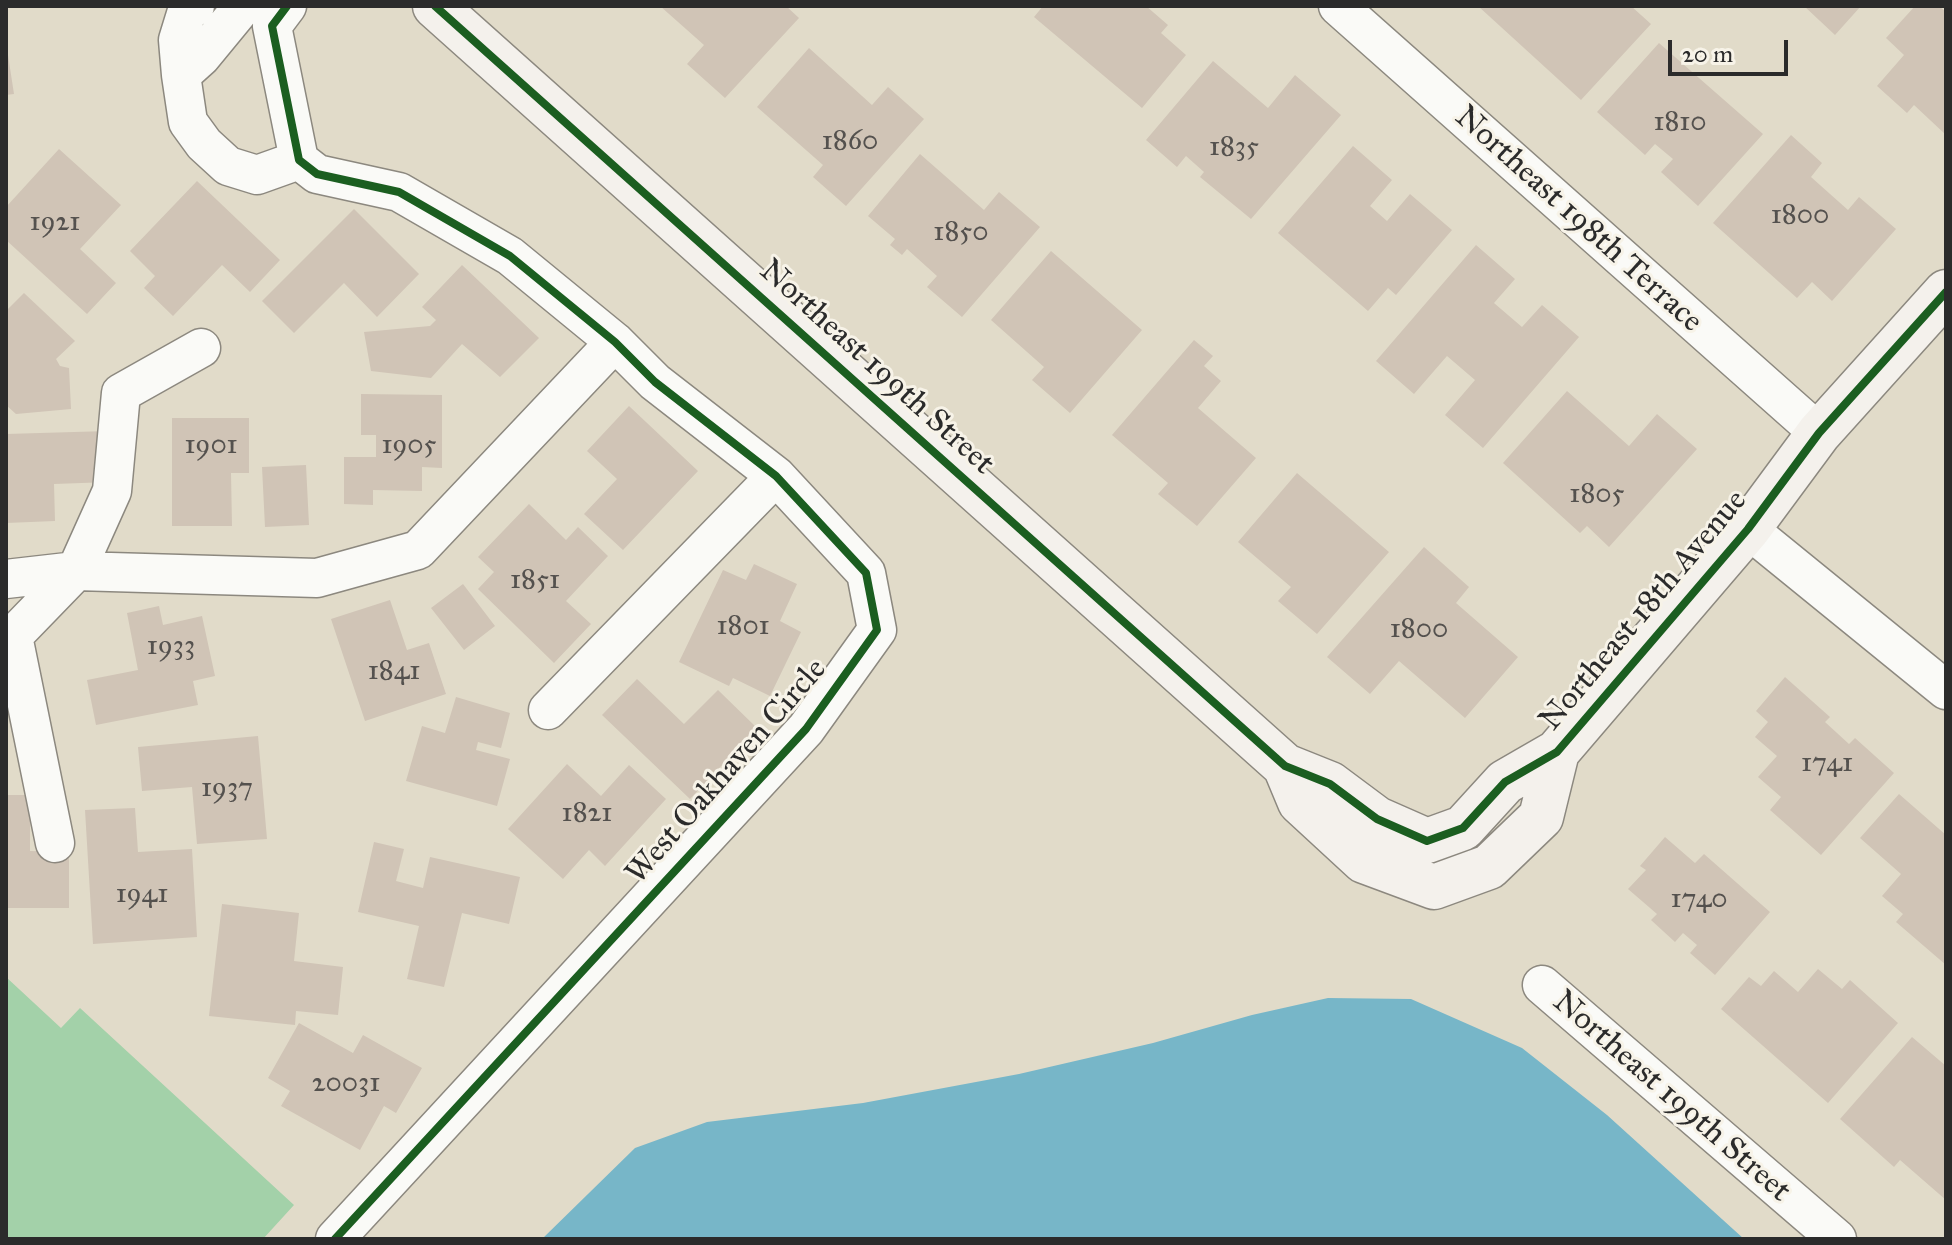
<!DOCTYPE html>
<html>
<head>
<meta charset="utf-8">
<style>
  body { margin:0 }
  #map { position:relative; width:1952px; height:1245px; overflow:hidden; background:#e1dbc9; font-family:"IM FELL Great Primer",serif }
  canvas { display:block }
  .frame { position:absolute; inset:0; border:8px solid #2b2b2b; pointer-events:none }
  .scale { position:absolute; left:1668px; top:40px; width:120px; height:36px; box-sizing:border-box; border:4px solid #2b2b2b; border-top:0; padding-left:10px; font-size:24px; line-height:28px; white-space:nowrap; color:#2b2b2b; -webkit-text-stroke:6px #f7f3e8; paint-order:stroke }
</style>
</head>
<body>
<div id="map">
<canvas width="1952" height="1245"></canvas>
<div class="frame"></div>
<div class="scale">20 m</div>
</div>
<script>
const g = document.querySelector('canvas').getContext('2d');
g.lineJoin = 'round';
function fill(path, color) {
  g.fillStyle = color;
  g.fill(path, 'evenodd');
}
function poly(rows) {
  const path = new Path2D();
  for (const r of rows) {
    path.moveTo(r[0], r[1]);
    for (let i = 2; i < r.length; i += 2) path.lineTo(r[i], r[i + 1]);
  }
  return path;
}
function stroke(path, color, width, dash) {
  g.strokeStyle = color;
  g.lineWidth = width;
  g.lineCap = dash ? 'butt' : 'round';
  g.setLineDash(dash || []);
  g.stroke(path);
}
function drawText(font, color, halo, rows, align = 'center') {
  g.font = font + ' "IM FELL Great Primer",serif';
  g.lineWidth = 6;
  g.setLineDash([]);
  g.textBaseline = 'middle';
  g.strokeStyle = halo;
  g.fillStyle = color;
  for (const [text, x, y, turn = 0] of rows) {
    g.save();
    g.translate(x, y);
    g.rotate((+turn || 0) * Math.PI / 180);
    g.textAlign = isNaN(turn) ? turn : align;
    if (halo) g.strokeText(text, 0, 0);
    g.fillText(text, 0, 0);
    g.restore();
  }
}
fill(poly([
  [6,977,61,1028,80,1008,294,1205,263,1239,7,1239]
]), '#a3d1a9');
fill(poly([
  [1328,998,1411,999,1522,1048,1607,1115,1744,1239,542,1239,635,1148,707,1122,863,1103,1019,1074,1153,1043,1252,1015]
]), '#77b6c8');
fill(poly([
  [660,6,786,6,799,18,725,98,687,64,704,45],
  [1043,6,1146,6,1168,25,1161,33,1186,55,1142,108,1034,17],
  [1478,6,1631,6,1651,24,1581,100],
  [1804,6,1861,6,1835,35],
  [1915,6,1939,6,1946,12,1946,135,1914,105,1907,113,1877,86,1904,55,1886,38],
  [1659,43,1763,134,1698,206,1661,172,1673,159,1655,144,1645,155,1597,112],
  [809,48,872,105,888,87,924,119,846,206,813,177,823,165,757,107],
  [6,55,8,55,14,94,6,95],
  [1213,61,1268,108,1295,75,1341,115,1251,219,1200,177,1204,172,1186,156,1177,167,1146,140],
  [1791,135,1822,163,1811,177,1848,210,1859,197,1896,229,1832,301,1812,282,1797,298,1713,223],
  [1353,146,1392,180,1370,206,1387,221,1410,194,1452,230,1396,295,1388,288,1368,311,1278,233],
  [59,149,121,205,80,249,116,283,87,314,6,240,6,207],
  [920,154,984,210,999,192,1040,227,962,317,927,287,937,276,907,249,902,255,890,245,895,239,868,216],
  [197,181,280,260,250,292,222,265,173,316,144,288,155,276,130,251],
  [354,209,419,274,377,317,344,283,294,333,262,301],
  [1476,245,1515,279,1494,303,1522,327,1542,305,1579,337,1483,448,1445,415,1475,380,1447,356,1414,394,1376,361],
  [1051,251,1142,330,1070,413,1032,380,1044,367,991,320],
  [462,265,539,338,500,377,462,344,431,378,371,371,364,332,430,326,436,320,422,307],
  [24,293,75,341,56,359,60,366,69,368,71,409,16,414,6,405,6,311],
  [1194,340,1213,356,1204,366,1221,381,1198,408,1256,458,1197,526,1158,494,1168,483,1112,435],
  [1567,391,1629,446,1657,414,1697,449,1609,547,1587,526,1580,533,1503,463],
  [361,394,442,395,442,468,422,467,422,491,373,490,373,505,344,504,344,457,376,457,376,435,361,435],
  [629,406,698,471,623,550,584,514,617,479,587,451],
  [172,418,249,418,249,473,231,473,232,526,172,526],
  [108,431,109,482,54,484,55,521,6,523,6,434],
  [306,465,309,525,265,527,262,467],
  [1297,473,1389,552,1317,634,1278,601,1291,587,1238,542],
  [529,504,566,540,578,527,608,556,566,601,591,624,554,663,478,589,494,572,478,557],
  [1424,547,1469,587,1456,603,1518,657,1465,718,1399,661,1370,694,1327,657],
  [754,564,797,584,780,621,801,632,770,696,733,678,729,686,679,662,723,570,746,580],
  [463,584,495,626,464,650,431,608],
  [390,600,407,650,429,643,446,694,365,721,331,619],
  [159,606,163,625,202,616,215,676,193,681,198,705,96,725,87,680,138,670,127,613],
  [1785,677,1830,717,1825,722,1849,744,1855,738,1894,773,1821,855,1770,810,1781,797,1758,777,1777,756,1755,737,1768,722,1756,711],
  [637,679,684,724,718,690,757,728,690,799,602,715],
  [456,697,510,713,501,748,478,742,476,750,510,759,497,806,406,781,422,726,445,733],
  [258,736,267,839,197,844,192,787,142,791,138,747],
  [567,764,601,796,629,765,666,799,605,866,589,850,563,879,508,829],
  [1899,794,1946,835,1946,965,1896,922,1903,914,1882,896,1901,874,1860,838],
  [6,795,30,795,30,851,69,852,69,908,6,908],
  [135,808,138,852,192,849,197,937,93,944,85,810],
  [1665,837,1695,863,1704,854,1770,912,1715,975,1690,953,1697,945,1683,933,1675,942,1651,920,1657,914,1628,889,1646,870,1640,866],
  [374,842,404,849,396,881,423,888,430,857,520,877,509,924,462,913,444,987,407,979,419,926,358,912],
  [222,904,299,913,294,961,343,967,338,1015,296,1011,295,1025,209,1016],
  [1818,969,1842,989,1850,980,1898,1023,1828,1103,1721,1009,1749,977,1761,986,1774,971,1798,992],
  [299,1023,353,1053,363,1035,422,1068,396,1113,384,1106,360,1150,281,1106,290,1091,268,1078],
  [1912,1037,1946,1066,1946,1200,1900,1160,1894,1167,1840,1119]
]), '#d0c4b6');
const street = poly([
  [243,6,201,57,181,75,188,122,204,144,228,166,257,175,299,160],
  [287,6,272,26,299,160,317,174,399,192,510,256,615,342,655,382,776,476,866,573,877,630,806,729,335,1239],
  [1338,6,1819,433],
  [181,75,178,40,186,14,195,6],
  [1748,529,1946,690],
  [6,579,76,571,112,491,121,393,201,348],
  [548,710,776,476],
  [55,843,13,636,76,571,317,578,418,550,615,342],
  [1542,985,1837,1239]
]);
const secondary = poly([
  [435,6,1285,766,1330,784,1377,819,1427,841,1463,828,1505,782,1557,752,1748,529,1819,433,1946,292],
  [1285,766,1300,802,1364,861,1434,887,1489,867,1541,817,1557,752]
]);
stroke(street, '#8c887f', 41);
stroke(secondary, '#8c887f', 47);
stroke(street, '#fafaf7', 38);
stroke(secondary, '#f4f1ec', 44);
stroke(poly([
  [287,6,272,26,299,160,317,174,399,192,510,256,615,342,655,382,776,476,866,573,877,630,806,729,335,1239],
  [435,6,1285,766,1330,784,1377,819,1427,841,1463,828,1505,782,1557,752,1748,529,1819,433,1946,292]
]), '#1b5e20', 8);
drawText('28px', '#54514e', null, [
  ["1810",1680,123],
  ["1860",850,142],
  ["1835",1234,148],
  ["1800",1800,216],
  ["1921",55,223],
  ["1850",961,233],
  ["1901",211,446],
  ["1905",409,446],
  ["1805",1597,495],
  ["1851",535,581],
  ["1801",743,627],
  ["1800",1419,630],
  ["1933",171,647],
  ["1841",394,672],
  ["1741",1827,764],
  ["1937",227,789],
  ["1821",587,814],
  ["1941",142,895],
  ["1740",1699,900],
  ["20031",346,1084]
]);
drawText('32px', '#2b2b2b', '#f7f3e8', [
  ["Northeast 198th Terrace",1578,220,42],
  ["Northeast 199th Street",876,368,42],
  ["Northeast 18th Avenue",1644,611,-50],
  ["West Oakhaven Circle",727,772,-49],
  ["Northeast 199th Street",1671,1097,41]
]);
</script>
</body>
</html>
